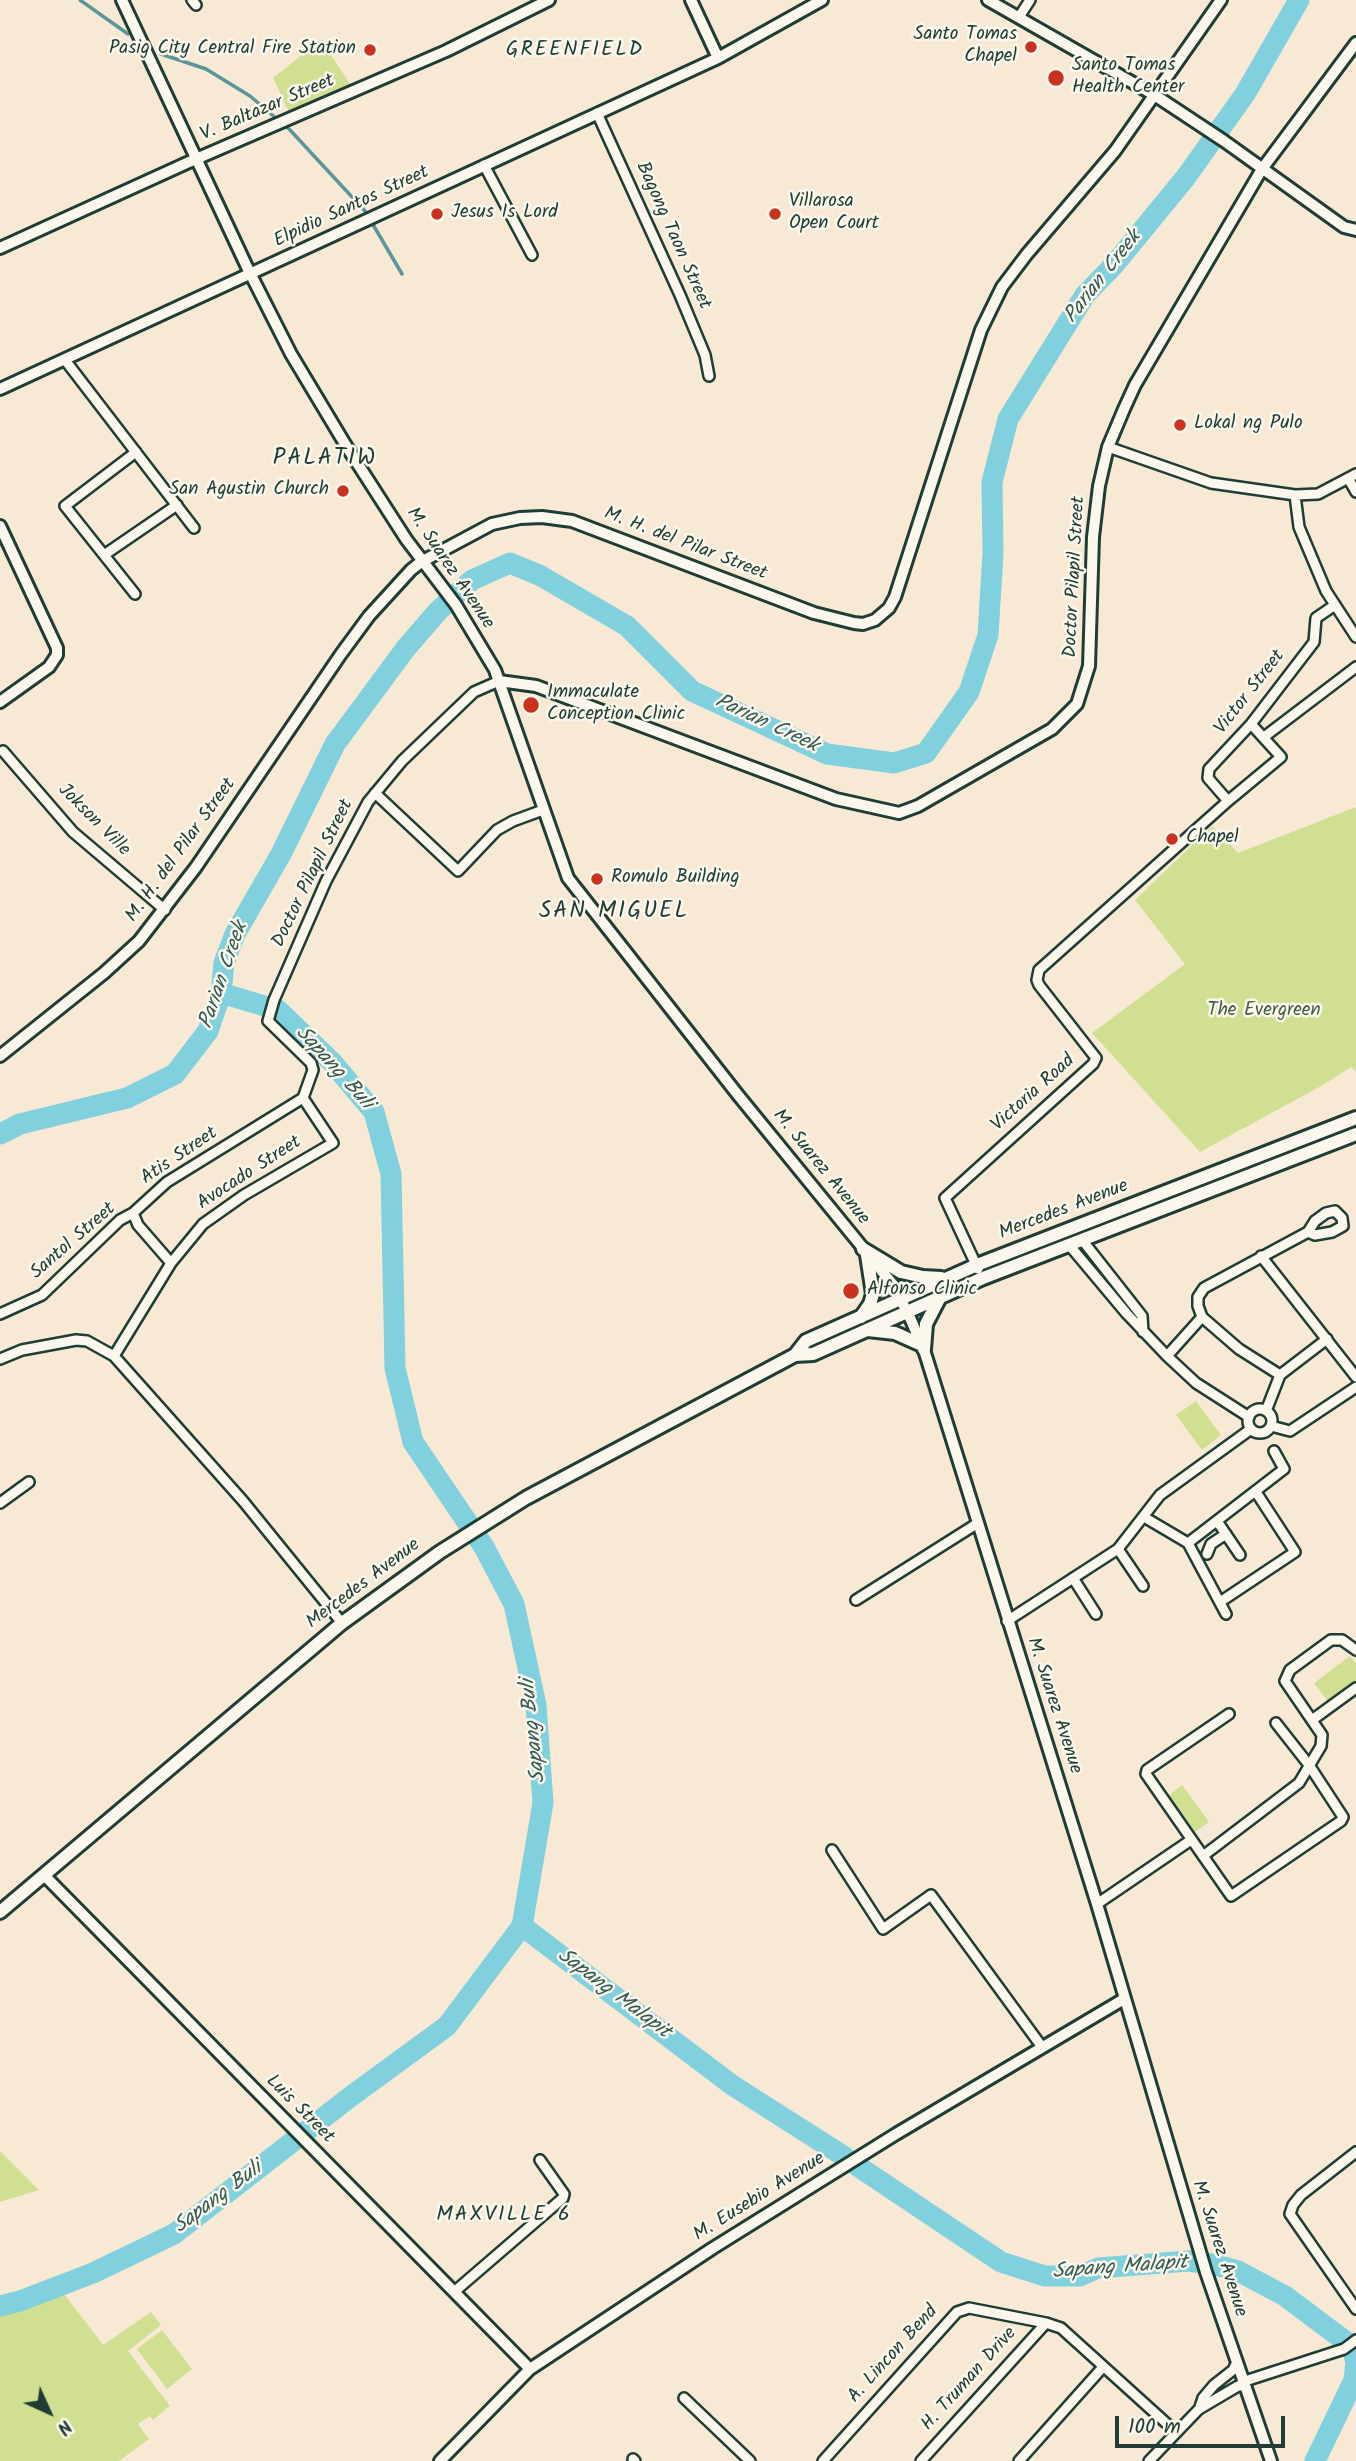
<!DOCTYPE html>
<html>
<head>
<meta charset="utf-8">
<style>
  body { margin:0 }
  #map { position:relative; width:1356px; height:2461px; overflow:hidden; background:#f8e9d5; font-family:Kalam,sans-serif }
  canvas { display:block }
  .north { position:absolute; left:14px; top:2377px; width:70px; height:70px; -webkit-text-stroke:5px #fbf7ec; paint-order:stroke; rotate:135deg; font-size:19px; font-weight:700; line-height:28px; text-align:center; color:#1f3d34 }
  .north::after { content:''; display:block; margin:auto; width:24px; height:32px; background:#1f3d34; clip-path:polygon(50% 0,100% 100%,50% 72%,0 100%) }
  .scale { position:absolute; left:1115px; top:2416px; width:170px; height:32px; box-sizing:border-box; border:4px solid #1f3d34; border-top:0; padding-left:9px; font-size:21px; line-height:24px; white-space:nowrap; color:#1f3d34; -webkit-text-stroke:5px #fbf7ec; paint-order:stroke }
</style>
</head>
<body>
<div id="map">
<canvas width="1356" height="2461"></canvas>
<div class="north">N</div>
<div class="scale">100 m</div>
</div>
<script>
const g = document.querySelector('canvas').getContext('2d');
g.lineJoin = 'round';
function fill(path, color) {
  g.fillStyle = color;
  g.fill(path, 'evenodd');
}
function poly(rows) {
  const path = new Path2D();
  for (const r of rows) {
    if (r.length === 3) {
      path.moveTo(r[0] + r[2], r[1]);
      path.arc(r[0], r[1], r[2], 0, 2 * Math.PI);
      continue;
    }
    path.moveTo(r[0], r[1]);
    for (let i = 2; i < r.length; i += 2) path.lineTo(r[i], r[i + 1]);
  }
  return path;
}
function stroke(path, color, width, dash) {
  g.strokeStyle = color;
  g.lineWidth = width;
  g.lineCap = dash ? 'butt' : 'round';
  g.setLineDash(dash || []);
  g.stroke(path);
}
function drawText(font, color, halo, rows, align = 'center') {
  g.font = font + ' Kalam,sans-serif';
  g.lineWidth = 5;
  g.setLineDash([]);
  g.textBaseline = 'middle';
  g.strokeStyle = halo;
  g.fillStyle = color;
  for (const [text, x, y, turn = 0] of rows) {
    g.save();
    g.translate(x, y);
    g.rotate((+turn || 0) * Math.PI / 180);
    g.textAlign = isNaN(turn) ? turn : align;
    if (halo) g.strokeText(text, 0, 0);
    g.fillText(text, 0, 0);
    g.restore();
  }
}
fill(poly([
  [321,40,350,84,289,112,273,78],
  [1356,807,1356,1072,1351,1067,1323,1085,1200,1152,1092,1033,1185,964,1135,900,1212,826,1238,853],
  [1196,1401,1221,1435,1202,1450,1176,1415],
  [1350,1656,1356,1664,1356,1684,1330,1704,1314,1683],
  [1182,1785,1209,1822,1192,1834,1166,1798],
  [0,2151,39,2190,0,2202],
  [65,2295,103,2345,151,2312,161,2325,128,2351,170,2406,153,2420,150,2416,138,2424,149,2439,119,2461,0,2461,0,2316],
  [162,2330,192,2369,167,2389,137,2349]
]), '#d1df92');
stroke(poly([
  [80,0,128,34],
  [161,54,206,69,250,96,290,130,365,211,402,274]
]), '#5a9599', 3.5);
stroke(poly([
  [0,1134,20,1124,127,1098,175,1074,208,1031,221,993,224,963,235,934,281,854,335,744,406,648,439,610,472,580,510,563,541,576,627,626,692,691,827,754,894,763,926,753,969,692,988,635,993,553,992,482,1008,419,1085,295,1113,266,1186,177,1245,94,1299,0],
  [522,1926,732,2085,845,2157],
  [856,2165,1001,2262,1045,2276,1080,2276,1098,2268,1188,2261,1212,2264,1238,2271,1285,2296,1345,2341,1352,2349,1356,2362,1354,2380,1315,2461],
  [0,2306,20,2301,93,2273,174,2234,350,2097,447,2026,522,1926,543,1803,536,1705,514,1604,484,1547,413,1442,395,1368,391,1174,374,1112,332,1062,278,1010,221,993]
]), '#81d0dd', 21);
const minor = poly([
  [192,0,196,5],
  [1019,17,1030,0],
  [597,113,680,295,705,355,709,376],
  [484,165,532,255],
  [65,360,194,528],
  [1108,447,1211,483,1295,495,1318,494,1356,474],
  [1348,478,1356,492],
  [1295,495,1299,527,1326,591,1356,637],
  [104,555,177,505],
  [135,594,65,506,136,452],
  [1264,737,1356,667],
  [3,751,73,832,165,910],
  [375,793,458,871,497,830,513,821,543,810],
  [1228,801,1208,778,1209,769,1251,724,1314,642,1316,618,1335,605],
  [303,1098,313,1070,311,1063,268,1021,274,1000,326,881,368,802,402,761,474,692,499,681],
  [133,1213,138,1225,171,1263],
  [1083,1241,1142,1316,1143,1332],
  [1070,1246,1127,1314,1167,1356,1196,1383,1249,1417],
  [1261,1256,1356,1377],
  [978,1269,945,1198,1093,1064,1096,1058,1039,985,1037,980,1039,970,1228,801,1281,757,1251,724],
  [0,1314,42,1295,120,1220,133,1213,167,1182,303,1098],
  [114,1356,171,1263,203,1224,244,1195,333,1143,303,1098],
  [1167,1356,1202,1317],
  [0,1359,22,1350,76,1340,87,1341,114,1356,243,1501,342,1623],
  [1280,1375,1239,1349,1202,1317,1198,1306,1198,1297,1204,1288,1308,1232,1315,1221,1326,1213,1335,1211,1342,1218,1343,1226,1332,1232,1315,1235,1308,1232],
  [1260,1421,12],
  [1266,1411,1280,1375,1327,1339],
  [1271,1426,1290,1431,1356,1387],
  [0,1503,29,1482],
  [1144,1517,1188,1543,1226,1614],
  [1217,1521,1240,1555],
  [1188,1543,1284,1469,1274,1451],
  [1118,1549,1143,1586],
  [1207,1554,1211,1544,1226,1534],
  [1073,1578,1096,1614],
  [856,1600,978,1523],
  [1220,1602,1295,1552,1256,1492],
  [1007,1621,1118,1549,1160,1495,1251,1429],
  [1229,1714,1147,1770,1146,1774,1231,1896,1341,1821,1343,1817,1309,1765,1276,1723],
  [1312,1720,1356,1688],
  [832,1850,883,1929,931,1895,1042,2047],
  [1203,1856,1299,1783,1321,1746,1322,1735,1285,1681,1290,1670,1331,1640,1342,1640,1356,1650],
  [1097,1904,1191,1840],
  [1356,2152,1301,2195,1293,2205,1290,2214,1356,2309],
  [454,2292,563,2198,564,2194,540,2160],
  [1242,2382,1344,2349,1356,2340],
  [684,2398,750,2461],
  [1200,2407,1203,2398,1214,2385,1233,2370,1236,2364],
  [633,2459,635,2461],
  [823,2461,957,2312,969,2308,1046,2323,1061,2328,1176,2432],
  [921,2461,1046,2323],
  [1019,2461,1103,2367],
  [1149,2461,1199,2409,1238,2386,1244,2386]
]);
const tertiary = poly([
  [122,0,247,267,291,354,345,444,406,539,456,605,495,670,568,878,738,1095,894,1286,911,1320,925,1353,1097,1904,1206,2272,1271,2461],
  [691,0,718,58],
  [988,0,1156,96,1224,141,1344,227,1356,230],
  [0,248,189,162,446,51,549,0],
  [0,389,718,58,822,0],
  [0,526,57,648,57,655,49,667,0,702],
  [499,681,536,686,836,799,899,813,918,806,1052,729,1077,704,1089,666,1093,537,1099,486,1108,447,1124,409,1135,385,1262,169,1356,43],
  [0,1056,104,973,139,941,196,867,341,654,369,616,411,570,421,562,492,524,520,518,542,517,572,521,814,613,854,623,863,624,875,620,889,608,895,597,981,330,1002,287,1027,254,1115,151,1221,0],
  [44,1875,530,2369],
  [440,2461,530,2369,713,2248,896,2134,1124,1999]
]);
const secondary = poly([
  [863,1249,901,1272,923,1277,941,1278],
  [861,1317,870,1304,873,1294,867,1255],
  [868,1330,895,1333,922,1345],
  [924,1349,926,1324,940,1297],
  [795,1355,813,1354,983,1278,1356,1134],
  [0,1912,342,1623,440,1552,526,1498,795,1355,806,1341,977,1265,1356,1118]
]);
stroke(minor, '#1f3d34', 14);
stroke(tertiary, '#1f3d34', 16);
stroke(secondary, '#1f3d34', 18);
stroke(minor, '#fbf7ec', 9);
stroke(tertiary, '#fbf7ec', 10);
stroke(secondary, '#fbf7ec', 12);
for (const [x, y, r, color] of [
  [1031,47,7,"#c8321e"],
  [370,50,7,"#c8321e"],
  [1056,78,9,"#c8321e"],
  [437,214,7,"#c8321e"],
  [775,214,7,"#c8321e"],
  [1180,425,7,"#c8321e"],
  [343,491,7,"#c8321e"],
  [531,705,9,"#c8321e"],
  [1172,839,7,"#c8321e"],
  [597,879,7,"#c8321e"],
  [851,1291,9,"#c8321e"]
]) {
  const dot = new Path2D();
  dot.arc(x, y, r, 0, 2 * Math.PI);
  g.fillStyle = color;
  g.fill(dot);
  stroke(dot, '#fbf7ec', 2.5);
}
drawText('19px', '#1f3d34', '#fbf7ec', [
  ["Santo Tomas",1017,36,"right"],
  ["Chapel",1017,58,"right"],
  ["Pasig City Central Fire Station",356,50,"right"],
  ["Santo Tomas",1072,67],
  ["Health Center",1072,89],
  ["Villarosa",789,203],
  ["Open Court",789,225],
  ["Jesus Is Lord",451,214],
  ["Lokal ng Pulo",1194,425],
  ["San Agustin Church",329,491,"right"],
  ["Immaculate",547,694],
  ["Conception Clinic",547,716],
  ["Chapel",1186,839],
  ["Romulo Building",611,879],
  ["Alfonso Clinic",867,1291]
], 'left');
drawText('19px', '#1f3d34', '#fbf7ec', [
  ["V. Baltazar Street",268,109,-23],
  ["Elpidio Santos Street",352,208,-25],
  ["Bagong Taon Street",672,236,66],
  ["M. H. del Pilar Street",685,545,21],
  ["M. Suarez Avenue",449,569,56],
  ["Doctor Pilapil Street",1076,577,-87],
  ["Victor Street",1251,693,-52],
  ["Jokson Ville",93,821,45],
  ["M. H. del Pilar Street",182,851,-54],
  ["Doctor Pilapil Street",314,874,-64],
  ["Victoria Road",1034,1094,-42],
  ["Atis Street",180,1157,-34],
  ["M. Suarez Avenue",820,1168,51],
  ["Avocado Street",250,1174,-33],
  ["Mercedes Avenue",1064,1211,-21],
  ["Santol Street",74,1242,-41],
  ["Mercedes Avenue",364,1585,-37],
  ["M. Suarez Avenue",1053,1706,72],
  ["Luis Street",299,2110,45],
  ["M. Eusebio Avenue",760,2198,-32],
  ["M. Suarez Avenue",1218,2249,72],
  ["A. Lincon Bend",894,2355,-48],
  ["H. Truman Drive",970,2380,-48]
]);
drawText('19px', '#435d47', '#fbf7ec', [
  ["The Evergreen",1264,1012]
]);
g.letterSpacing = '2px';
drawText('21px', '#1f3d34', '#fbf7ec', [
  ["GREENFIELD",575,51],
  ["MAXVILLE 6",504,2216]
]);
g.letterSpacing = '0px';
drawText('italic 21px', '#335a56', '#fbf7ec', [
  ["Parian Creek",1104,278,-52],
  ["Parian Creek",766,725,25],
  ["Parian Creek",225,976,-71],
  ["Sapang Buli",333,1069,48],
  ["Sapang Buli",535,1731,-96],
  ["Sapang Malapit",613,1995,37],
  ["Sapang Buli",219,2199,-37],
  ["Sapang Malapit",1120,2269,-4]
]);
g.letterSpacing = '2px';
drawText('23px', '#1f3d34', '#fbf7ec', [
  ["PALATIW",325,460],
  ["SAN MIGUEL",614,913]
]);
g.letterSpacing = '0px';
</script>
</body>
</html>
